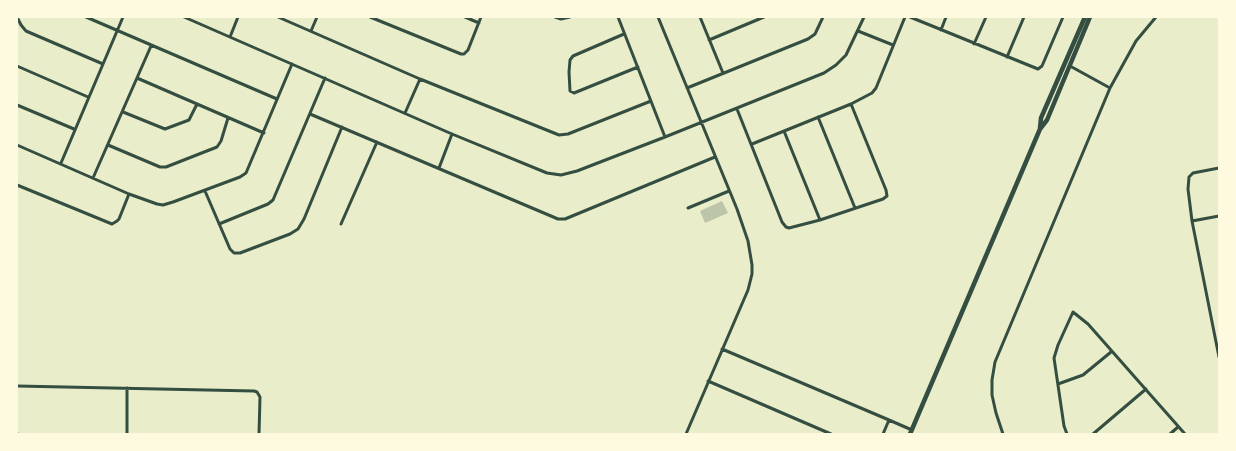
<!DOCTYPE html>
<html>
<head>
<meta charset="utf-8">
<style>
  body { margin:0 }
  #map { position:relative; width:1236px; height:451px; overflow:hidden; background:#e9edc9; font-family:Rubik,sans-serif }
  canvas { display:block }
  .frame { position:absolute; inset:0; border:18px solid #fefae0; pointer-events:none }
</style>
</head>
<body>
<div id="map">
<canvas width="1236" height="451"></canvas>
<div class="frame"></div>
</div>
<script>
const g = document.querySelector('canvas').getContext('2d');
g.lineJoin = 'round';
function fill(path, color) {
  g.fillStyle = color;
  g.fill(path, 'evenodd');
}
function poly(rows) {
  const path = new Path2D();
  for (const r of rows) {
    path.moveTo(r[0], r[1]);
    for (let i = 2; i < r.length; i += 2) path.lineTo(r[i], r[i + 1]);
  }
  return path;
}
function stroke(path, color, width, dash) {
  g.strokeStyle = color;
  g.lineWidth = width;
  g.lineCap = dash ? 'butt' : 'round';
  g.setLineDash(dash || []);
  g.stroke(path);
}
fill(poly([
  [722,201,728,213,705,223,700,211]
]), '#bcc5a7');
stroke(poly([
  [17,17,21,25,26,31,103,64],
  [86,17,277,99],
  [184,17,452,134,547,173,561,175,577,171,665,137,824,73,836,65,846,55,864,17],
  [278,17,420,79,559,135,568,134,651,101],
  [370,17,461,54,464,54,468,50,481,17],
  [465,17,479,23],
  [555,17,561,19,570,17],
  [618,17,665,137],
  [658,17,737,209,748,241,752,265,752,274,748,290,686,434],
  [700,17,723,73],
  [910,17,1038,69,1042,66,1063,17],
  [941,30,946,17],
  [311,31,317,17],
  [858,31,893,45],
  [624,34,573,56,570,60,569,72,570,91,574,93,638,67],
  [230,37,238,17],
  [709,40,764,17],
  [974,44,986,17],
  [1007,57,1024,17],
  [17,66,88,97],
  [1070,66,1110,88],
  [137,78,264,133],
  [687,88,808,39,815,34,823,17],
  [17,105,74,129],
  [737,109,782,222,786,227,789,228,820,220,883,199,887,196,886,190,851,104],
  [123,112,165,129,189,120,197,104],
  [405,113,420,79],
  [310,114,558,219,565,219,715,157],
  [818,117,855,208],
  [784,131,820,220],
  [752,144,851,104,872,93,876,88,905,17],
  [17,145,129,194,157,204,163,205,173,202,240,177,246,173,292,64],
  [108,145,160,167,166,167,217,147,221,141,228,118],
  [61,163,123,17],
  [439,168,452,134],
  [1219,168,1193,173,1189,177,1188,189,1192,221,1219,357],
  [93,178,151,46],
  [17,185,112,224,117,221,119,219,129,194],
  [205,191,230,249,234,253,240,253,290,234,298,229,304,219,342,127],
  [688,208,729,191],
  [1192,221,1219,216],
  [219,224,268,204,273,200,325,78],
  [341,224,377,142],
  [722,349,889,420,883,434],
  [708,381,831,434],
  [1058,384,1083,375,1111,352],
  [17,386,254,391,257,392,260,397,259,434],
  [889,420,912,430],
  [17,434,18,434],
  [127,434,127,388],
  [1003,434,996,413,992,395,992,380,995,362,1110,88,1136,41,1156,17],
  [1067,434,1064,426,1054,358,1058,345,1073,312,1088,324,1185,434],
  [1093,434,1146,389],
  [1170,434,1178,427]
]), '#344e41', 3);
stroke(poly([
  [1040,128,1041,118,1085,17],
  [910,434,1040,129,1047,120,1090,17]
]), '#344e41', 4.5);
</script>
</body>
</html>
